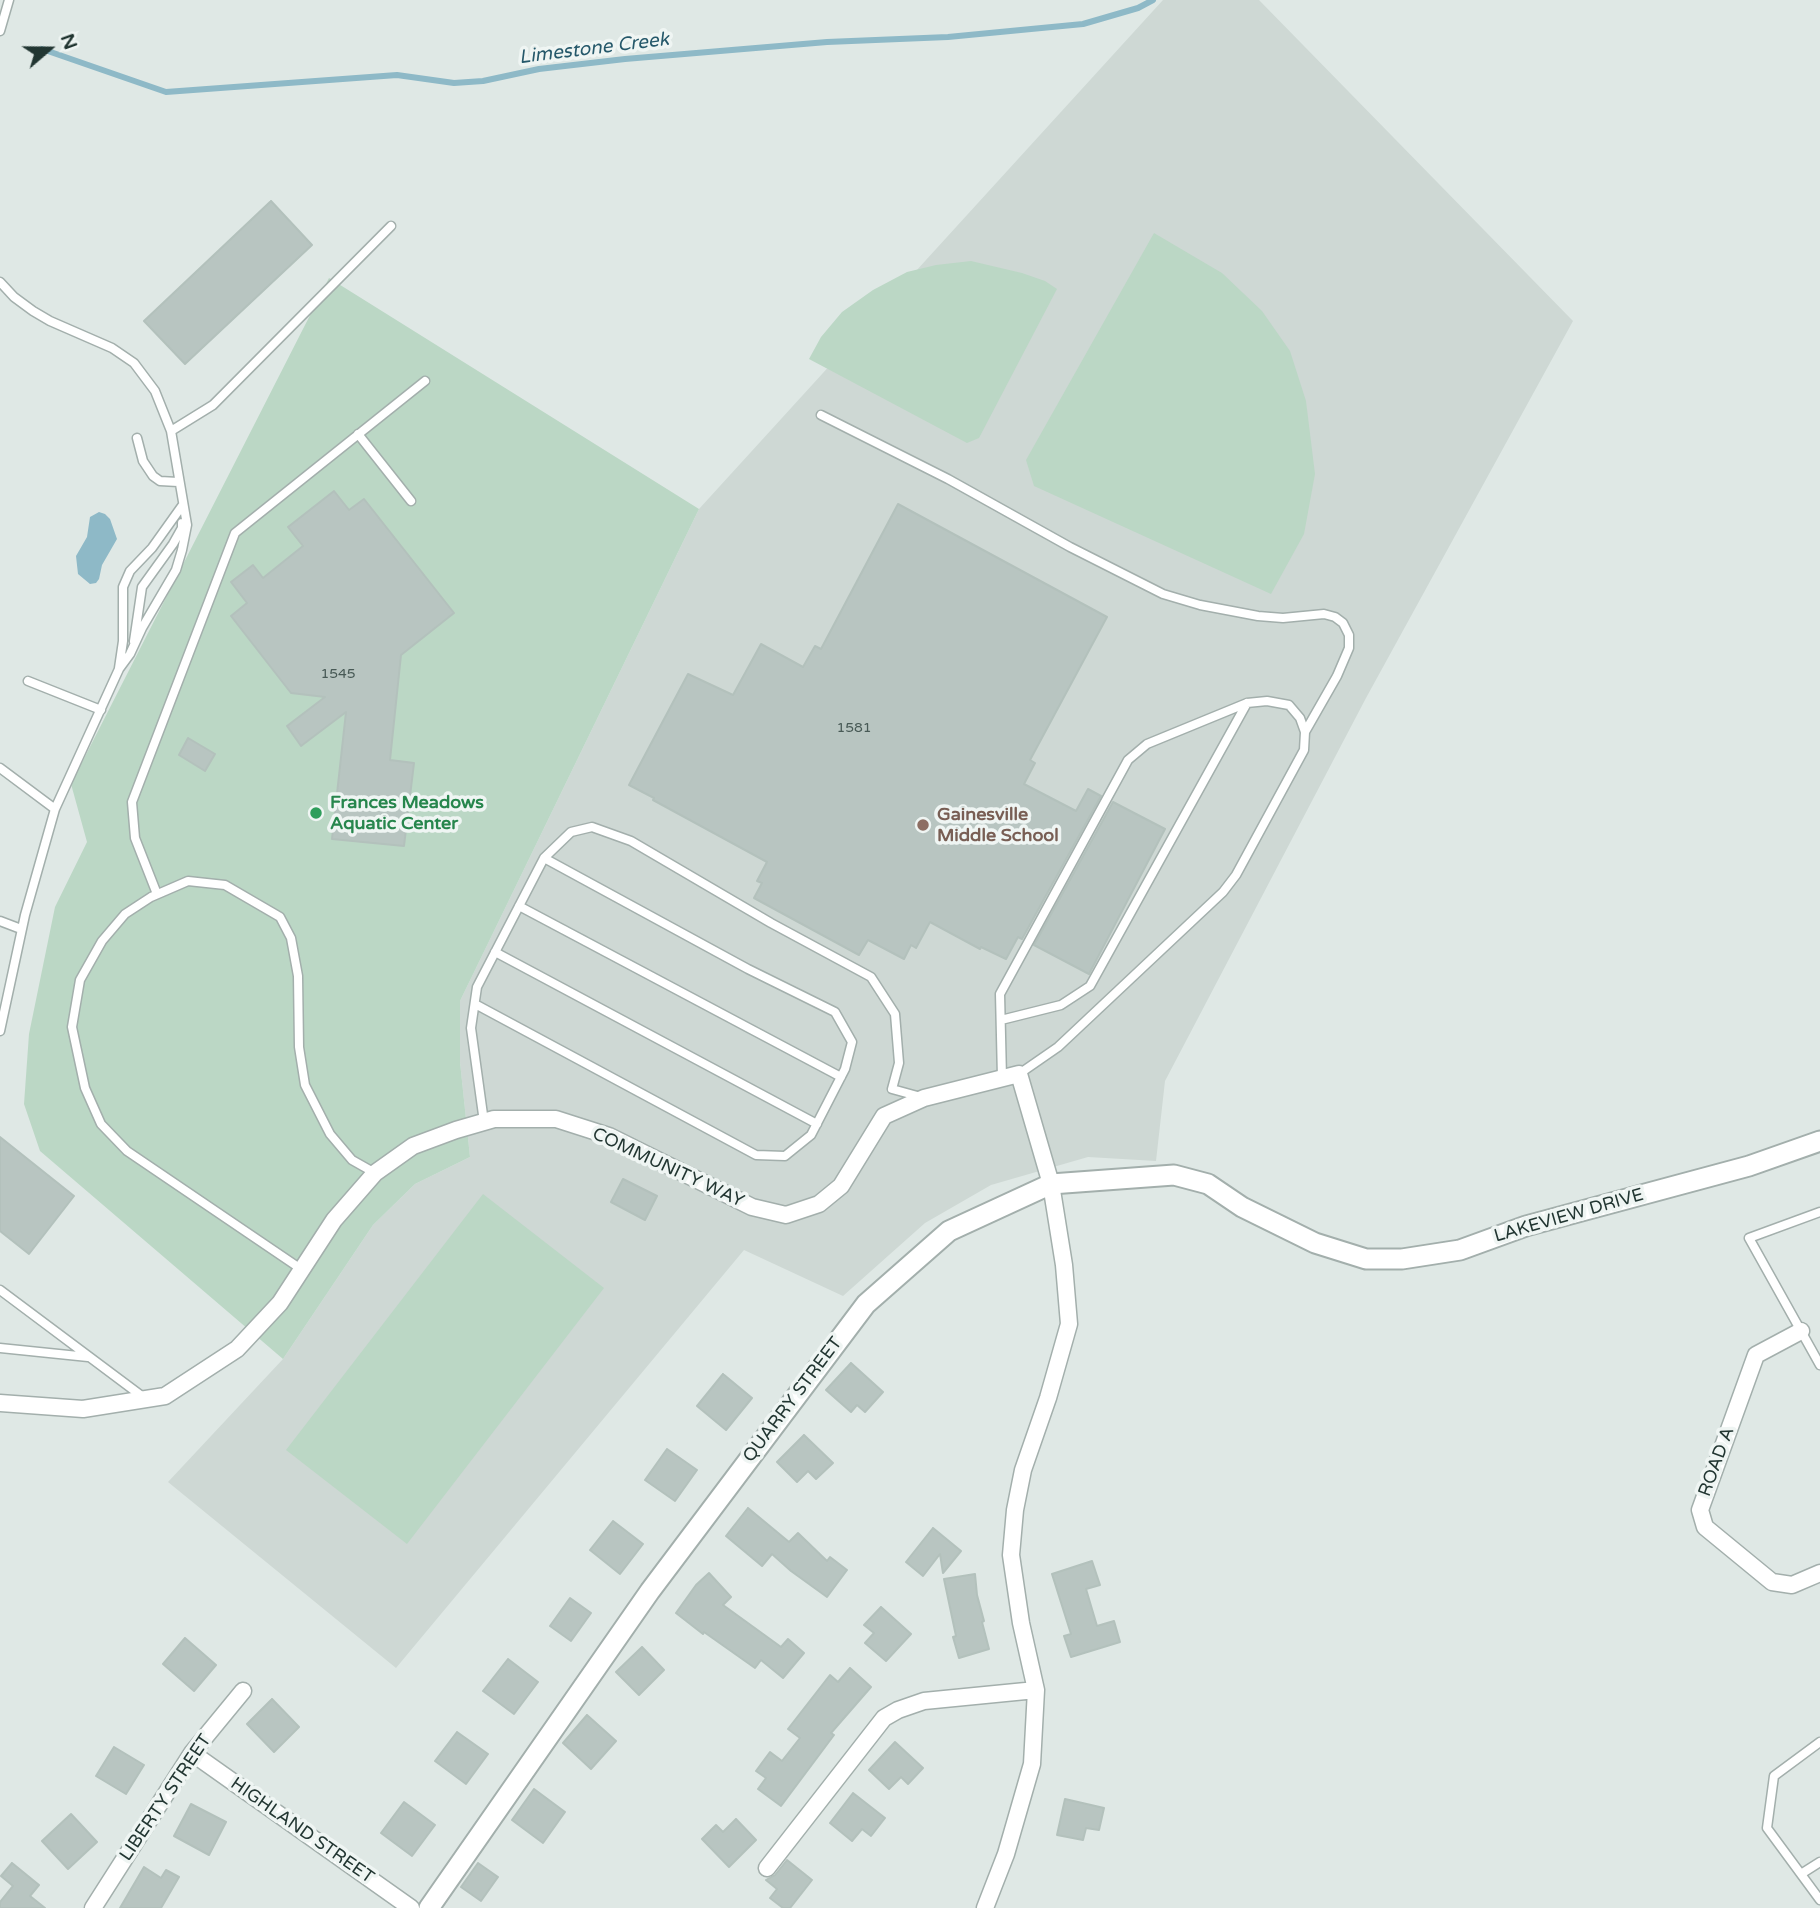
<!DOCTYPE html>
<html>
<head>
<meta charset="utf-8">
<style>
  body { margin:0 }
  #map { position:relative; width:1820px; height:1908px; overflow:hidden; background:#dfe8e5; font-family:"Varela Round",sans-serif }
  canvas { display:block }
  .north { position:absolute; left:14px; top:14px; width:70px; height:70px; -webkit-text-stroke:5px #eff5f3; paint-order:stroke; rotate:70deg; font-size:19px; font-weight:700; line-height:28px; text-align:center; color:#223632 }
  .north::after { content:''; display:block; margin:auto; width:24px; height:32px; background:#223632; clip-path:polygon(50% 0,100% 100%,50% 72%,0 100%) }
</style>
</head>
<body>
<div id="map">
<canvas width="1820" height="1908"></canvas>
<div class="north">N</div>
</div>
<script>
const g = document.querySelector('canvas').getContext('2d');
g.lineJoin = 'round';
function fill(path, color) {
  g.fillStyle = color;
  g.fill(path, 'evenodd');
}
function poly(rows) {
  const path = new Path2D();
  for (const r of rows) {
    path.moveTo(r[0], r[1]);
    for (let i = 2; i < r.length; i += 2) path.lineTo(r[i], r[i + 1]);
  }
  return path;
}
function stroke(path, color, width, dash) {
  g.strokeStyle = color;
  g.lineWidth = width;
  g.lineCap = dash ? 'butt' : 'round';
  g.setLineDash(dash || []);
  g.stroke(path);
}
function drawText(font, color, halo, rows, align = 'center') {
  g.font = font + ' "Varela Round",sans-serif';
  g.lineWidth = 7;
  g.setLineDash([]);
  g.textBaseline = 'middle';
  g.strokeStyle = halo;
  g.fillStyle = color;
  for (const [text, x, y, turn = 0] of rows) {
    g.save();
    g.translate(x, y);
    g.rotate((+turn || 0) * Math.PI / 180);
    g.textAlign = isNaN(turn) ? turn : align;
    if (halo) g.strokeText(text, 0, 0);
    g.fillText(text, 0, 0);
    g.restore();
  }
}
fill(poly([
  [1163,0,1259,0,1573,321,1366,698,1165,1081,1156,1161,1088,1157,991,1185,925,1223,843,1296,744,1250,396,1668,168,1482,283,1359,373,1225,415,1184,470,1157,460,1062,460,1001,699,509]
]), '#ced8d4');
fill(poly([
  [1154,233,1222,273,1262,311,1290,351,1306,401,1315,474,1304,534,1271,594,1034,486,1026,460],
  [971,261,1022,273,1045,281,1057,289,979,438,967,443,809,359,821,337,842,312,873,290,907,272,936,265],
  [329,278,699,509,460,1001,460,1062,470,1157,415,1184,373,1225,283,1359,40,1151,24,1104,29,1034,55,907,87,842,71,784],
  [483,1194,604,1288,407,1544,286,1450]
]), '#bbd7c5');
fill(poly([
  [99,512,105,514,110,519,117,539,102,565,99,579,96,583,90,584,78,574,76,556,87,537,90,517]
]), '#8eb9c7');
stroke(poly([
  [42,49,166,92,397,75,454,83,483,81,539,69,625,59,827,42,948,37,1083,24,1138,8,1153,0]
]), '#8eb9c7', 6);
const building = poly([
  [271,201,312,245,185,364,144,321,271,201],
  [334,491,349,510,364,499,454,613,401,655,390,760,414,763,404,846,332,839,346,712,301,746,287,726,325,697,291,693,231,616,247,603,231,582,253,565,263,578,303,546,288,527,334,491],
  [898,504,1107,617,1030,760,1035,763,1024,784,1076,811,1088,789,1101,796,1022,939,1018,937,1006,959,981,947,980,949,930,922,916,948,911,945,904,959,868,940,859,955,754,898,762,883,757,881,767,862,653,800,654,798,629,785,688,674,733,695,761,644,803,667,815,646,821,649,898,504],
  [188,738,215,754,205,771,179,755,188,738],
  [1113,802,1165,829,1089,974,1034,945,1113,802],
  [0,1137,74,1196,29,1254,0,1231,0,1137],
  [623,1179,657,1196,645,1220,611,1202,623,1179],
  [851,1363,883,1392,865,1412,857,1405,851,1412,826,1390,851,1363],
  [723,1374,752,1398,726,1430,697,1406,723,1374],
  [804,1435,833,1463,816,1479,808,1471,797,1482,777,1462,804,1435],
  [667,1449,697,1470,675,1501,645,1480,667,1449],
  [748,1508,789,1542,798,1533,827,1561,830,1557,847,1570,827,1597,791,1571,772,1554,762,1566,726,1536,748,1508],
  [613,1521,643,1544,620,1574,590,1550,613,1521],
  [933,1528,961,1551,943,1573,940,1554,923,1576,906,1562,933,1528],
  [1092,1561,1100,1585,1086,1589,1097,1626,1114,1621,1120,1642,1071,1657,1064,1636,1071,1634,1052,1574,1092,1561],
  [709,1573,731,1597,723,1605,781,1647,788,1639,804,1653,783,1678,761,1660,755,1668,704,1632,703,1634,676,1613,696,1585,709,1573],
  [975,1574,977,1595,984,1621,982,1622,989,1649,959,1658,953,1637,956,1636,944,1579,975,1574],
  [570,1598,591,1613,571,1641,550,1626,570,1598],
  [881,1607,911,1634,886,1661,865,1643,874,1633,864,1625,881,1607],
  [185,1638,216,1665,194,1691,163,1664,185,1638],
  [642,1647,664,1670,639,1695,616,1672,642,1647],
  [508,1659,538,1682,514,1714,483,1691,508,1659],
  [850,1668,871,1687,831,1733,834,1735,781,1806,758,1789,766,1778,756,1771,770,1752,782,1761,800,1738,788,1729,830,1675,838,1682,850,1668],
  [272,1699,299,1727,274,1752,247,1724,272,1699],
  [587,1715,616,1741,591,1769,563,1743,587,1715],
  [457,1732,488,1754,466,1784,435,1761,457,1732],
  [895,1742,923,1768,908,1784,901,1777,889,1789,869,1770,895,1742],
  [114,1747,144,1765,126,1794,96,1776,114,1747],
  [534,1789,565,1812,543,1843,512,1820,534,1789],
  [853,1793,885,1818,871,1836,862,1829,852,1841,830,1823,853,1793],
  [1065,1799,1104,1808,1099,1830,1086,1828,1083,1840,1057,1835,1065,1799],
  [404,1802,435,1825,412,1856,381,1833,404,1802],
  [191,1804,226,1822,209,1855,174,1836,191,1804],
  [71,1814,97,1842,68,1869,42,1841,71,1814],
  [736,1819,756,1840,729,1867,702,1839,716,1825,723,1832,736,1819],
  [787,1860,812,1880,790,1908,783,1908,770,1898,777,1889,766,1880,775,1875,787,1860],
  [12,1863,39,1885,30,1896,45,1908,0,1908,0,1902,13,1886,1,1876,12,1863],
  [478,1863,498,1877,481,1901,461,1887,478,1863],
  [144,1867,161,1878,166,1870,179,1877,161,1908,120,1908,144,1867]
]);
fill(building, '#b8c5c1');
stroke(building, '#b3c1bc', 2);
const service = poly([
  [0,31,9,0],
  [0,282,14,297,33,311,50,321,112,348,134,363,155,391,171,431,213,405,391,226],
  [821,415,948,479,1070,547,1163,594,1200,605,1258,616,1283,618,1324,614,1335,617,1343,623,1349,635,1349,648,1337,676,1305,732],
  [358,434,411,501],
  [137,438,143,461,153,476,160,481,178,482],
  [134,641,142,587,173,544,182,528,182,523],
  [119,668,123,641,123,587,130,571,152,548,182,506],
  [28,681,101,710],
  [0,768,55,809,25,915,0,1031],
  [55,809,119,669,130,654,142,628,176,570,182,550,187,525,171,431],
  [157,894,135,838,132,802,235,533,425,381],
  [519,906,841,1077],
  [0,921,21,929],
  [495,952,817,1124],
  [475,1004,756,1155,785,1156,811,1135,845,1069,852,1042,835,1012,748,969,544,858],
  [1001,1020,1061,1005,1090,986,1247,703],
  [1002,1078,1000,994,1128,760,1147,744,1247,703,1267,701,1289,705,1300,718,1305,732,1304,750,1236,875,1223,892,1058,1047,1019,1074],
  [484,1122,471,1028,477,987,544,858,571,832,592,827,631,841,771,923,871,977,895,1014,899,1063,892,1089,921,1097],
  [1820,1212,1749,1238,1820,1365],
  [301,1269,127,1151,101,1124,85,1088,72,1027,80,980,102,941,125,914,151,897,188,881,225,885,280,917,291,938,298,976,299,1047,305,1085,330,1134,352,1160,375,1173],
  [0,1290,143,1397],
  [0,1348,88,1357],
  [1820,1742,1774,1776,1767,1828,1820,1900],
  [1801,1874,1820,1862]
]);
const minor = poly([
  [1801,1331,1756,1355,1700,1510,1705,1527,1772,1582,1792,1585,1820,1573],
  [0,1403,83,1409,165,1396,237,1349,280,1303,334,1220,375,1173,413,1146,456,1130,494,1119,556,1119,609,1136,752,1207,786,1215,819,1204,841,1186,884,1116,924,1098,1019,1074,1051,1184,1064,1265,1069,1324,1048,1398,1023,1470,1015,1510,1011,1555,1021,1623,1036,1690,1032,1764,1006,1854,985,1908],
  [192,1753,411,1908],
  [767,1868,884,1718,898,1710,924,1701,1036,1690],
  [93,1908,192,1753,243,1691]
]);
const tertiary = poly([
  [429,1908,650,1591,866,1304,949,1231,1051,1184,1174,1175,1208,1184,1242,1207,1315,1243,1366,1259,1402,1259,1460,1250,1526,1226,1749,1166,1820,1141]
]);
stroke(service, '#a3afac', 11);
stroke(minor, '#a3afac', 19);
stroke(tertiary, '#a3afac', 23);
stroke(service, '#fff', 8);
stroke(minor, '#fff', 16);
stroke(tertiary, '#fff', 19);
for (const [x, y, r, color] of [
  [316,813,7,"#2e9e5b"],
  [923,825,7,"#8d6e63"]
]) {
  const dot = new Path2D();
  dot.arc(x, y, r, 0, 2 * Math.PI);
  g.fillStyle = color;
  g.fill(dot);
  stroke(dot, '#eff5f3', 2.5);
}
drawText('14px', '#485a56', null, [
  ["1545",338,674],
  ["1581",854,728]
]);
drawText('bold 18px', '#27864d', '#eff5f3', [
  ["Frances Meadows",330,803],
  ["Aquatic Center",330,824]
], 'left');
drawText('bold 18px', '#785e54', '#eff5f3', [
  ["Gainesville",937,815],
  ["Middle School",937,836]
], 'left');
drawText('18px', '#223632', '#eff5f3', [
  ["COMMUNITY WAY",668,1168,25],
  ["LAKEVIEW DRIVE",1569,1216,-16],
  ["QUARRY STREET",793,1400,-53],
  ["ROAD A",1717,1462,-70],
  ["LIBERTY STREET",166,1798,-56],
  ["HIGHLAND STREET",302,1831,35]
]);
drawText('italic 19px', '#25586a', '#eff5f3', [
  ["Limestone Creek",594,49,-7]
]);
</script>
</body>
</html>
